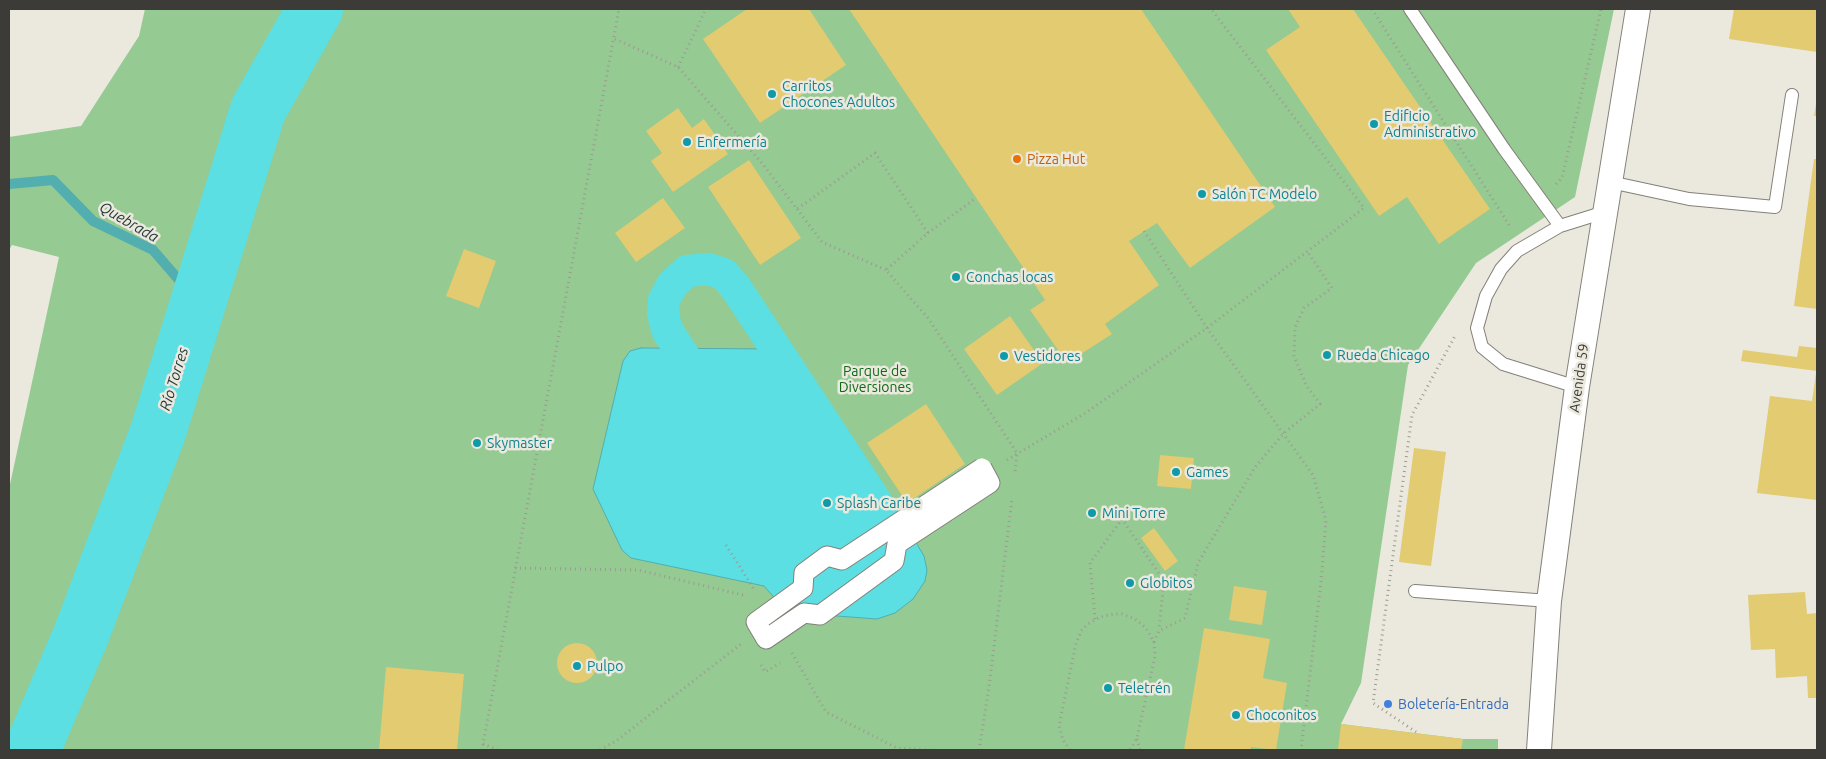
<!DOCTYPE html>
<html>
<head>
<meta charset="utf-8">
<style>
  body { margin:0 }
  #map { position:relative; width:1826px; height:759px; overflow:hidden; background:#ebe8de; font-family:Ubuntu,sans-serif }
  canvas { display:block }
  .frame { position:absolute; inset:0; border:10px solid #3c3b37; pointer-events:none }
</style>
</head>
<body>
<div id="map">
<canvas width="1826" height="759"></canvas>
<div class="frame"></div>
</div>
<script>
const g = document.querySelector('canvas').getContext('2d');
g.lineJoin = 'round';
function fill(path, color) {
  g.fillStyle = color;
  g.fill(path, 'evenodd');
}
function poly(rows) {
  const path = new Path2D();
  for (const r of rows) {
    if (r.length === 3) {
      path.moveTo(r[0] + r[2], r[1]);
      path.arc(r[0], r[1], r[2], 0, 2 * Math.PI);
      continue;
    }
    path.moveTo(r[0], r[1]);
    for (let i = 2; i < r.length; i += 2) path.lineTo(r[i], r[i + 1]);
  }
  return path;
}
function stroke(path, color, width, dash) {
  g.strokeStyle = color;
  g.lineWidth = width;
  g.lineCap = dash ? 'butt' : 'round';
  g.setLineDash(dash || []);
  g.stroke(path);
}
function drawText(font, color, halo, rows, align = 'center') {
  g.font = font + ' Ubuntu,sans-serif';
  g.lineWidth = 5;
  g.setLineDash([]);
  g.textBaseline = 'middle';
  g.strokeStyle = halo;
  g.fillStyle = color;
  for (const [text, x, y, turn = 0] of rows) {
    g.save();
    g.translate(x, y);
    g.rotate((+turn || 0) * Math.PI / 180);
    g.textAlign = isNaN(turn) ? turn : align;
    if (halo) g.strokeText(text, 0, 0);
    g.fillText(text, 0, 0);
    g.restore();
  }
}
fill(poly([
  [145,9,1614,9,1575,197,1476,263,1408,365,1361,683,1341,724,1463,739,1498,739,1498,750,9,750,9,489,59,257,12,245,9,250,9,137,81,126,139,36]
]), '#95ca93');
const water = poly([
  [641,348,772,349,787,354,797,364,909,531,924,556,927,570,925,581,913,599,895,613,877,619,837,616,799,609,779,603,764,586,631,558,622,550,593,489,623,361,630,351,641,348]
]);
fill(water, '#5cdfe2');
stroke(water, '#52aeaf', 1);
stroke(poly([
  [9,184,53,180,93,221,153,250,198,302]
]), '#52aeaf', 10);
stroke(poly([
  [708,269,724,274,736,288,898,535,902,551,897,566,886,582,871,590,840,586,826,576,667,330,663,313,664,300,672,285,687,271,708,269]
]), '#5cdfe2', 32);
stroke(poly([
  [32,750,81,635,158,432,258,110,315,9]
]), '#5cdfe2', 56);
fill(poly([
  [747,9,809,9,846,65,760,123,703,39],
  [849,9,1141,9,1275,207,1190,268,1157,223,1129,241,1159,285,1105,324,1112,334,1067,363,1030,310,1045,300],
  [1288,9,1353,9,1490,209,1439,244,1407,197,1379,216,1266,50,1300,27],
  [1734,9,1817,9,1817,52,1729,39],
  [1816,104,1817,104,1817,116,1814,116],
  [678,108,692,128,704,119,728,154,673,192,651,161,662,153,646,131],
  [1814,159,1817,159,1817,309,1794,306],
  [749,160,801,238,760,265,708,187],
  [663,198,685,228,636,262,615,233],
  [464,249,496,261,479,308,446,296],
  [1010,316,1043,363,997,395,964,349],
  [1799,346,1817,348,1817,371,1741,361,1743,350,1797,357],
  [1816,373,1817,500,1757,493,1770,396,1812,401],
  [926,404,965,464,907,503,867,443],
  [1414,448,1446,452,1431,566,1399,562],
  [1160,455,1194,458,1191,489,1157,486],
  [1154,528,1178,561,1165,571,1141,538],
  [1234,586,1267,591,1262,625,1229,620],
  [1805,592,1807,614,1817,613,1817,698,1808,698,1807,676,1776,678,1775,649,1751,650,1748,595],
  [1204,628,1270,639,1263,678,1287,683,1276,750,1251,747,1251,750,1184,750],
  [577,663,20],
  [386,667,464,674,457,750,379,750],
  [1341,724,1463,739,1461,750,1338,750]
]), '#e2cb70');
const service = poly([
  [1410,9,1504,149,1560,226],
  [1610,182,1689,199,1775,207,1792,95],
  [1577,387,1503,364,1482,347,1477,328,1486,296,1501,269,1517,251,1560,226,1605,212],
  [1415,591,1549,601]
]);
const minor = poly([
  [1539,750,1549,601,1577,387,1638,9]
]);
stroke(service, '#838178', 14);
stroke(minor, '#838178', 26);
stroke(poly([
  [1372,9,1511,228],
  [615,39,678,67,761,162,797,209,875,153,928,233,886,270,928,318,1017,453,1015,473],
  [678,67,706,9],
  [1556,184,1562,178,1601,9],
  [797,209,822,242,886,270],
  [1144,231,1207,328,1313,475,1326,520,1321,582,1301,750],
  [928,233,976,198],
  [1007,460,1087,412,1207,328,1364,208,1211,9],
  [726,545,755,591],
  [515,568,638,570,747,596],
  [1095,619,1090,563,1122,519,1164,581,1159,630],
  [1154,642,1159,631,1185,618,1198,563,1255,467,1284,433,1320,404,1306,385,1294,356,1295,327,1304,308,1332,288,1307,251],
  [792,653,826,712,897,748,930,750],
  [761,665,765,672,780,663],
  [1416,732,1373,703,1412,415,1455,336],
  [1137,739,1140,750],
  [483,744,498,750],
  [482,750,619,9],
  [600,750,616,741,741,644],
  [979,750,989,687,1012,499],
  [1070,750,1063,740,1059,726,1076,643,1082,630,1088,624,1100,617,1113,614,1122,614,1135,619,1146,628,1154,642,1155,656,1137,738,1130,750]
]), '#9c9a92', 3, [1, 4]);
stroke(service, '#fff', 12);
stroke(minor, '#fff', 24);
const pedestrianBridge = poly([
  [982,468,990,483,897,544,894,561,820,615,804,613,766,639,756,622,803,588,804,573,827,556,842,560,982,468]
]);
stroke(pedestrianBridge, '#838178', 21, []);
stroke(pedestrianBridge, '#fff', 19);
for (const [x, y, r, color] of [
  [772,94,5,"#0f9aa8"],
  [1374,124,5,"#0f9aa8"],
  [687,142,5,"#0f9aa8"],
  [1017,159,5,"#e8710a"],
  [1202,194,5,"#0f9aa8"],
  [956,277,5,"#0f9aa8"],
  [1327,355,5,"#0f9aa8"],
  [1004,356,5,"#0f9aa8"],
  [477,443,5,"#0f9aa8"],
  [1176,472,5,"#0f9aa8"],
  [827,503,5,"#0f9aa8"],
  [1092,513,5,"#0f9aa8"],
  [1130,583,5,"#0f9aa8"],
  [577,666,5,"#0f9aa8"],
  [1108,688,5,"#0f9aa8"],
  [1388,704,5,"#3f7fe0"],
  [1236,715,5,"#0f9aa8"]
]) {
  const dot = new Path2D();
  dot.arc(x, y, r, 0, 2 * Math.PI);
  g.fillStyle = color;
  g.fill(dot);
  stroke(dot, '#ebe8de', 2);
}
drawText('14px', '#0d838f', '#ebe8de', [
  ["Carritos",782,86],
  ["Chocones Adultos",782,102],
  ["Edificio",1384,116],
  ["Administrativo",1384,132],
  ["Enfermería",697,142],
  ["Salón TC Modelo",1212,194],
  ["Conchas locas",966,277],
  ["Rueda Chicago",1337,355],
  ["Vestidores",1014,356],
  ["Skymaster",487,443],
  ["Games",1186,472],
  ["Splash Caribe",837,503],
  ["Mini Torre",1102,513],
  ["Globitos",1140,583],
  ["Pulpo",587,666],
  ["Teletrén",1118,688],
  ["Choconitos",1246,715]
], 'left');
drawText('14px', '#c56008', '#ebe8de', [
  ["Pizza Hut",1027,159]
], 'left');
drawText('14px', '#0b6a15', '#ebe8de', [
  ["Parque de",875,371],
  ["Diversiones",875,387]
]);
drawText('14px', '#3c3b37', '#ebe8de', [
  ["Avenida 59",1579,378,-82]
]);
drawText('14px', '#366cbe', '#ebe8de', [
  ["Boletería-Entrada",1398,704]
], 'left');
drawText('italic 15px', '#1f3536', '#ebe8de', [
  ["Quebrada",129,222,30],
  ["Río Torres",174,379,-73]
]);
</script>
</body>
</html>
